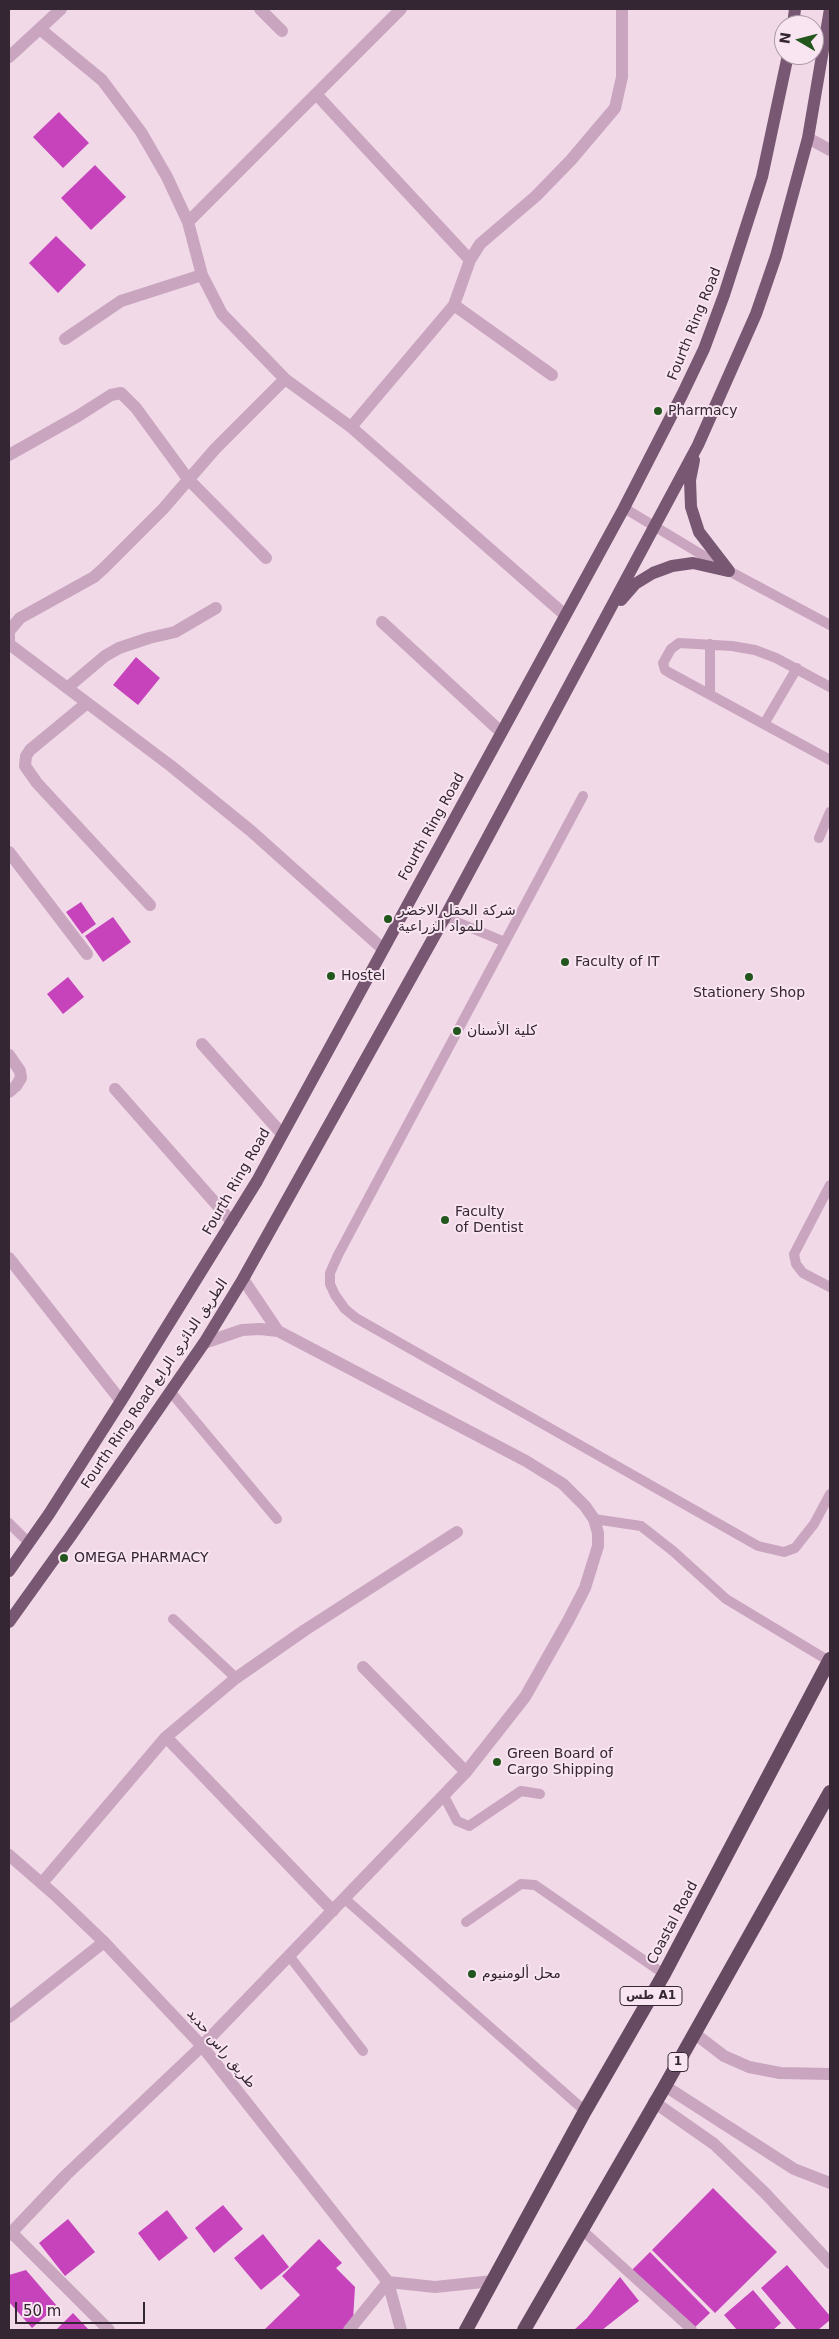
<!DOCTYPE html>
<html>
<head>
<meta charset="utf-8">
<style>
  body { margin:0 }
  #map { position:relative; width:839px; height:2339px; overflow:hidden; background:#f1d9e8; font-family:"DejaVu Sans",sans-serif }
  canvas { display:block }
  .frame { position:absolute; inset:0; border:10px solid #352633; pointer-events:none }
  .north { position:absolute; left:774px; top:15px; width:50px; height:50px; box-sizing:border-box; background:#f9e5f2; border:1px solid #ab99a6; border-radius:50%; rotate:278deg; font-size:14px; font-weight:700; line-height:20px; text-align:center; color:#352633 }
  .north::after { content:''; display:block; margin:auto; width:18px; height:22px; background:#22561c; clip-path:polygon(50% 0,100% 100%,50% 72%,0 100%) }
  .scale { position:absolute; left:15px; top:2302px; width:130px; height:22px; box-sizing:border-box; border:2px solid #352633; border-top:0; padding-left:6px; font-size:15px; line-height:18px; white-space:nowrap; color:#352633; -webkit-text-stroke:4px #f9e5f2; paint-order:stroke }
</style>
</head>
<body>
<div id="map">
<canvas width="839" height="2339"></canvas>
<div class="frame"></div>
<div class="north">N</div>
<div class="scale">50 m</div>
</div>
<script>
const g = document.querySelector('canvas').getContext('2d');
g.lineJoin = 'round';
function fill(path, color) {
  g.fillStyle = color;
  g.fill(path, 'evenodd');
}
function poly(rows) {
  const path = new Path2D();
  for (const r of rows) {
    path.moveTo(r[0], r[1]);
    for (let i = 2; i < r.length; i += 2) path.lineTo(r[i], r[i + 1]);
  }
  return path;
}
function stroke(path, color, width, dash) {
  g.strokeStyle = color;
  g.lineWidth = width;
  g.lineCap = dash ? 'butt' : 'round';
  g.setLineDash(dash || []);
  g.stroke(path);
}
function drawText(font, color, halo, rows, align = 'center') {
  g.font = font + ' "DejaVu Sans","Noto Sans Arabic",sans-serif';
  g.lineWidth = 4;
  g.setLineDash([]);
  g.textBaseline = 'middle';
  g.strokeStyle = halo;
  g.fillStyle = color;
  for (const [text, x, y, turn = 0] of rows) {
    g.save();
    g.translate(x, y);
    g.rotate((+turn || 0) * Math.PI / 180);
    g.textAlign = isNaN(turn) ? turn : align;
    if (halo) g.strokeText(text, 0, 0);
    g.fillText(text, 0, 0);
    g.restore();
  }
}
fill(poly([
  [59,112,89,143,63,168,33,137],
  [95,165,126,197,91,230,61,198],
  [56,236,86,265,58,293,29,263],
  [136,657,160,678,138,705,113,685],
  [81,902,96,924,82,934,66,912],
  [113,917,131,942,103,962,85,936],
  [68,977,84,997,63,1014,47,994],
  [713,2188,777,2252,715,2313,652,2250],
  [223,2205,243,2229,214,2253,195,2228],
  [167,2210,188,2238,159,2261,138,2233],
  [68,2219,95,2252,65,2276,39,2243],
  [263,2234,289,2267,261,2290,234,2258],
  [319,2239,342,2263,336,2268,355,2287,353,2320,343,2330,264,2330,300,2295,282,2276],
  [650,2252,710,2313,692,2330,631,2271],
  [787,2265,830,2316,830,2320,818,2330,797,2330,761,2288],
  [26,2270,57,2306,32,2328,9,2302,9,2275],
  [620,2277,639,2301,602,2330,574,2330,587,2318],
  [753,2290,781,2323,773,2330,737,2330,724,2315],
  [73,2313,89,2330,56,2330]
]), '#c643bb');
stroke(poly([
  [624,508,729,571,830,625],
  [830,687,776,658,755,650,732,646,679,643,671,649,663,663,665,670,670,673,830,760],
  [710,694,710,644],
  [764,724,797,668],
  [819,838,830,812],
  [445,917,505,942,583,796],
  [505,942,338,1255,330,1273,330,1284,335,1295,345,1309,356,1318,758,1546,784,1552,795,1548,814,1524,830,1494],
  [830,1185,794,1254,796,1264,803,1273,830,1287],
  [170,1391,277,1519],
  [594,1519,641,1526,673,1551,726,1599,829,1661],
  [9,1523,29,1543],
  [173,1619,236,1678],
  [444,1796,457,1821,469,1826,521,1791,540,1794],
  [345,1899,585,2111],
  [466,1922,521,1884,535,1885,664,1974],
  [290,1957,363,2051],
  [582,2230,692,2330]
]), '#c9a5bf', 10);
stroke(poly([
  [260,9,282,31],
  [40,29,102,80,141,132,167,177,188,222,202,275,222,314,285,379,351,427,565,615],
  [9,57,61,9],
  [316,94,470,260],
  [808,138,830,150],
  [188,222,401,9],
  [454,305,552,375],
  [65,339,121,301,202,275],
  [351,427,454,305,470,260,480,244,536,196,571,160,615,108,622,77,622,9],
  [9,455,78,416,111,395,121,393,136,408,188,479,266,558],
  [382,622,501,732],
  [9,644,171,766,251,831,383,949],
  [9,645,9,631,20,618,94,577,104,568,163,509,215,449,285,379],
  [67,688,105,656,119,648,149,638,175,632,216,608],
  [87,703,30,750,26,756,25,766,37,783,150,905],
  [9,852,87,954],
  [202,1044,282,1134],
  [9,1055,20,1071,21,1078,16,1086,9,1092],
  [115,1089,232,1222],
  [9,1258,121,1401],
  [243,1279,278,1331],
  [363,1667,466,1772],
  [166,1737,333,1911],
  [42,1883,166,1737,236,1678,305,1630,457,1532],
  [9,2017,104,1942],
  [694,2033,724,2056,749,2067,780,2073,830,2074],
  [665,2086,794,2169,830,2183],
  [654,2102,714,2144,765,2193,830,2263],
  [11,2232,109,2330],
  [9,2235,66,2175,202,2046,466,1772,525,1697,568,1621,585,1588,598,1546,598,1533,594,1519,585,1506,563,1484,526,1461,278,1331,260,1329,242,1330,204,1343],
  [349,2330,388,2282]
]), '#c9a5bf', 12);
stroke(poly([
  [9,1855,55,1895,104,1942,202,2046,388,2282,401,2330],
  [388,2282,435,2287,493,2281]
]), '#c9a5bf', 12);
stroke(poly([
  [793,25,795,9],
  [694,460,690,480,691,507,699,532,729,571],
  [621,600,635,584,653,573,672,566,693,563,728,571],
  [9,1571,49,1514,121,1401,257,1181,624,508,682,395,704,349,724,295,762,177,788,55],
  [9,1622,70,1537,204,1343,243,1279,445,917,698,445,756,314,776,256,808,138,830,9]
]), '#775771', 12);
stroke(poly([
  [466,2330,585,2111,664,1974,830,1659],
  [524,2330,665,2086,830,1792]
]), '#664a62', 14);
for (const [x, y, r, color] of [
  [658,411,5,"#22561c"],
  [388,919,5,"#22561c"],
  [565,962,5,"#22561c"],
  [331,976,5,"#22561c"],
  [749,977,5,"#22561c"],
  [457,1031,5,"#22561c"],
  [445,1220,5,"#22561c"],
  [64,1558,5,"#22561c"],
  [497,1762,5,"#22561c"],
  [472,1974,5,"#22561c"]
]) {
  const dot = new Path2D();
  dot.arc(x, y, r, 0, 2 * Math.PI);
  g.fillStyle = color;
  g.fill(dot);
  stroke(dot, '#f9e5f2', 2);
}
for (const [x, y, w] of [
  [651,1996,62],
  [678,2062,20]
]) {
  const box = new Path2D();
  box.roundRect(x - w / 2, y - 9.5, w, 19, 4);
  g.fillStyle = '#f9e5f2';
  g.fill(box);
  stroke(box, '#352633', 1);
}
drawText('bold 12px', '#352633', null, [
  ["طس A1",651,1996],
  ["1",678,2062]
]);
drawText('14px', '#352633', '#f9e5f2', [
  ["Fourth Ring Road",695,324,-68],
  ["Fourth Ring Road",432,827,-61],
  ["Fourth Ring Road",237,1182,-60],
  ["Fourth Ring Road الطريق الدائري الرابع",155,1384,-56],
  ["Coastal Road",673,1923,-62],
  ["طريق راس حديد",221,2049,50]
]);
drawText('14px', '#352633', '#f9e5f2', [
  ["Pharmacy",668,411],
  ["شركة الحقل الاخضر",398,911],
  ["للمواد الزراعية",398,927],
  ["Faculty of IT",575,962],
  ["Hostel",341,976],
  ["Stationery Shop",749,993,"center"],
  ["كلية الأسنان",467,1031],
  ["Faculty",455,1212],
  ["of Dentist",455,1228],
  ["OMEGA PHARMACY",74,1558],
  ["Green Board of",507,1754],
  ["Cargo Shipping",507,1770],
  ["محل ألومنيوم",482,1974]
], 'left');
</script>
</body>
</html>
